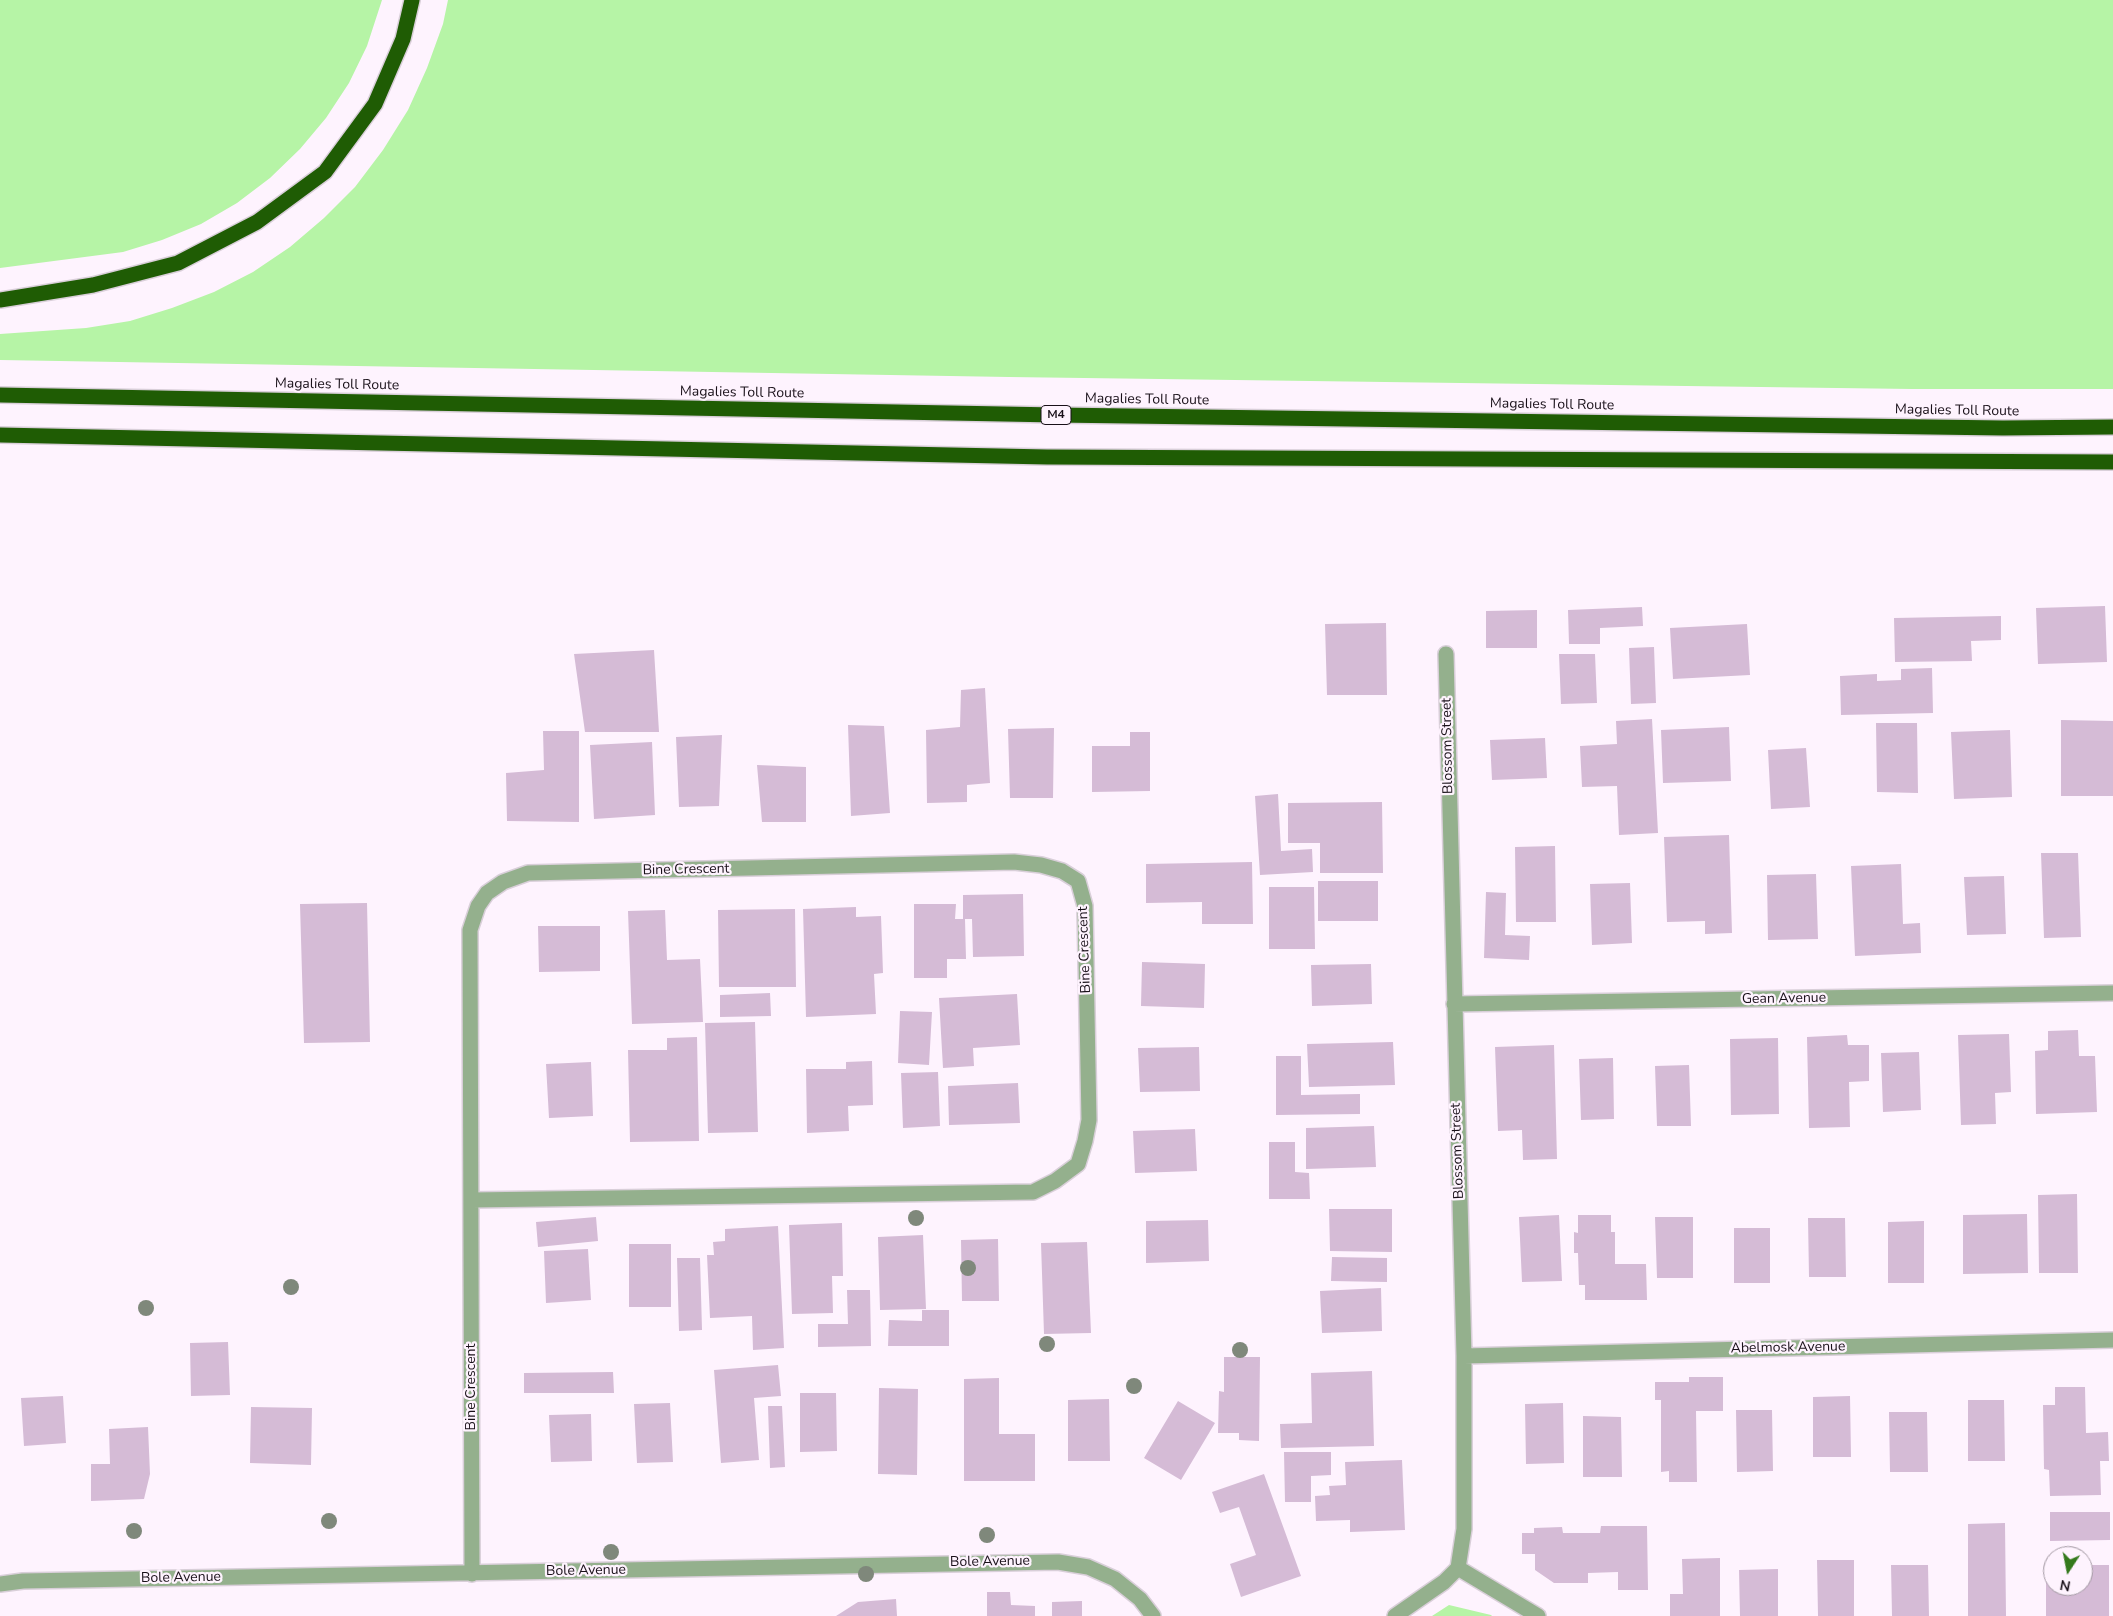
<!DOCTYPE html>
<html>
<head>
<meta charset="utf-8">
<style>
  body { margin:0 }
  #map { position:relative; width:2113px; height:1616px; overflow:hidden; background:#fef3fe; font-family:"Nunito Sans",sans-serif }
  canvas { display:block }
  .north { position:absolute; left:2043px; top:1546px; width:50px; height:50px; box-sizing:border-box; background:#fef3fe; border:1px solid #a298a2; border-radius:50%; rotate:191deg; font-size:14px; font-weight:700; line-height:20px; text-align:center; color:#191019 }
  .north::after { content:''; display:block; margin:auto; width:18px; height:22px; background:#34791c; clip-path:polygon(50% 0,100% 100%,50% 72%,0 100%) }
</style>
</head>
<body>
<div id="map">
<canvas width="2113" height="1616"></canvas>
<div class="north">N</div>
</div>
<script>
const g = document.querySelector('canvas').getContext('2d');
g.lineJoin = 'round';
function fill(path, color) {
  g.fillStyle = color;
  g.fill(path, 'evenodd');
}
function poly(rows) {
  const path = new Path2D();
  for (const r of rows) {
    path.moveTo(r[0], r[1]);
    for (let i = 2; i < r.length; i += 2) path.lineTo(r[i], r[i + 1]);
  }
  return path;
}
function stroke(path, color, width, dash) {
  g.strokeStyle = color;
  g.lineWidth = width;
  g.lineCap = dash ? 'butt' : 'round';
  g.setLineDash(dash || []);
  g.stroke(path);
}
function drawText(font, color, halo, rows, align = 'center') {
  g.font = font + ' "Nunito Sans",sans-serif';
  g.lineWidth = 4.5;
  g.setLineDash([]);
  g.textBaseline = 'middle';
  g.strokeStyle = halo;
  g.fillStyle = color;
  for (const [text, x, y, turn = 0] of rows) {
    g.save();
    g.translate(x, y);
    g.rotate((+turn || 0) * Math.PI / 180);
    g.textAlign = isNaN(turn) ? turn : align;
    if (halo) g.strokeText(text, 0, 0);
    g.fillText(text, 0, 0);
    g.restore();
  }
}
fill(poly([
  [0,0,382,0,367,46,349,83,326,118,300,149,270,178,237,203,201,224,162,240,123,252,0,268],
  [448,0,2113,0,2113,389,1912,389,1009,377,0,360,0,334,86,328,130,321,172,308,214,292,253,272,290,247,324,218,355,187,383,150,408,110,427,68,443,24],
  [1449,1605,1491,1615,1492,1616,1432,1616]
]), '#b6f4a6');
fill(poly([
  [2105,606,2107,662,2038,664,2036,608],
  [1642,607,1643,626,1600,628,1600,644,1569,644,1568,610],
  [1537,610,1537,648,1486,648,1486,611],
  [2001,616,2001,640,1971,641,1972,661,1895,662,1894,618],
  [1386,623,1387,695,1327,695,1325,624],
  [1747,624,1750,675,1673,679,1670,628],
  [1654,647,1656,703,1631,704,1629,648],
  [654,650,659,732,585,732,574,654],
  [1559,654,1595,654,1597,703,1561,704],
  [1932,668,1933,713,1841,715,1840,676,1877,674,1877,681,1901,680,1901,669],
  [985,688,990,783,967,785,967,802,927,803,926,730,960,727,961,690],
  [1652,719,1658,833,1619,835,1617,786,1582,787,1580,746,1617,744,1616,721],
  [2061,720,2113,721,2113,796,2061,796],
  [1876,723,1917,723,1918,793,1877,792],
  [848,725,884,726,890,813,851,816],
  [1729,727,1731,781,1663,783,1661,730],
  [1054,728,1053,798,1010,798,1008,729],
  [2010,730,2012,797,1954,799,1951,732],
  [543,731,579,731,579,822,507,821,506,773,544,770],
  [1130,732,1150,732,1150,791,1092,792,1092,746,1130,746],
  [722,735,719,806,679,807,676,737],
  [1545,738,1547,778,1492,780,1490,740],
  [652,742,655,815,594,819,590,745],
  [1806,748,1810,807,1771,809,1768,750],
  [757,765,806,767,806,822,762,822],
  [1278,794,1281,851,1312,849,1313,872,1260,875,1255,796],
  [1382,802,1383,873,1320,873,1320,843,1288,843,1288,803],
  [1729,835,1732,933,1705,934,1705,921,1667,922,1664,837],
  [1555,846,1556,922,1516,922,1515,847],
  [2041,853,2078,853,2081,937,2044,938],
  [1252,862,1253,924,1202,924,1202,902,1146,903,1146,864],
  [1901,864,1903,924,1920,923,1921,953,1855,956,1851,866],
  [1816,874,1818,939,1768,940,1767,875],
  [2004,876,2006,934,1967,935,1964,877],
  [1318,881,1378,881,1378,921,1318,921],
  [1630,883,1632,943,1592,945,1590,884],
  [1269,887,1314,887,1315,949,1269,949],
  [1486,892,1506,893,1505,935,1530,936,1529,960,1484,958],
  [1023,894,1024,956,973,957,972,919,965,919,966,959,947,959,947,978,914,978,914,904,956,904,955,919,963,919,963,895],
  [367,903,370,1042,304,1043,300,904],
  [856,907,856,917,881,916,883,973,874,974,876,1014,806,1017,803,909],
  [795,909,796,987,719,987,718,910],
  [665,910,667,960,700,959,703,1022,632,1024,628,911],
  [538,926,600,926,600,971,539,972],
  [1142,962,1205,964,1204,1008,1141,1006],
  [1371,964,1372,1004,1312,1006,1311,965],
  [770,993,771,1016,720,1017,720,995],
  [1017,994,1020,1045,973,1048,974,1066,943,1068,939,998],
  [900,1011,932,1012,929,1065,898,1063],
  [755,1022,758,1132,708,1133,705,1023],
  [2078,1030,2079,1056,2095,1056,2097,1112,2036,1114,2035,1051,2048,1050,2048,1031],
  [2009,1034,2011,1092,1995,1093,1996,1124,1961,1125,1958,1035],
  [1847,1035,1848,1045,1869,1045,1869,1081,1849,1082,1850,1127,1809,1128,1807,1037],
  [697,1037,699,1141,630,1142,628,1050,667,1050,667,1038],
  [1778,1038,1779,1114,1731,1115,1730,1039],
  [1393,1042,1395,1085,1309,1087,1307,1044],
  [1554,1045,1557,1159,1523,1160,1522,1130,1498,1131,1495,1047],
  [1199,1047,1200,1091,1140,1092,1138,1048],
  [1919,1052,1921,1110,1883,1112,1881,1053],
  [1276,1056,1301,1056,1301,1095,1360,1094,1360,1114,1276,1115],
  [1613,1058,1614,1119,1581,1120,1579,1059],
  [872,1061,873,1105,848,1106,849,1131,807,1133,806,1069,846,1069,846,1062],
  [591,1062,593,1116,549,1118,546,1064],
  [1689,1065,1691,1126,1657,1126,1655,1066],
  [938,1072,940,1126,903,1128,901,1073],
  [1018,1083,1020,1123,949,1125,948,1086],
  [1374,1126,1376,1167,1306,1169,1306,1128],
  [1195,1129,1197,1171,1135,1173,1133,1131],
  [1269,1142,1295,1142,1295,1172,1309,1173,1310,1199,1269,1199],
  [2077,1194,2078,1273,2039,1273,2038,1195],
  [1329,1209,1392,1209,1392,1252,1330,1251],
  [2027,1214,2028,1273,1963,1274,1963,1215],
  [1559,1215,1562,1281,1522,1282,1519,1217],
  [1578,1215,1611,1215,1611,1232,1615,1232,1615,1264,1646,1264,1647,1300,1585,1300,1585,1285,1579,1285,1578,1253,1574,1253,1574,1232,1578,1233],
  [596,1217,598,1241,538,1247,536,1222],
  [1655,1217,1693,1217,1693,1278,1657,1278],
  [1808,1218,1845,1218,1846,1277,1809,1277],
  [1208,1220,1209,1261,1146,1263,1146,1221],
  [1924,1221,1924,1283,1888,1283,1888,1222],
  [842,1223,843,1276,832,1276,833,1313,792,1314,789,1225],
  [778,1226,784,1348,753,1350,752,1316,710,1318,707,1255,714,1255,713,1242,725,1241,725,1229],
  [1734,1228,1770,1228,1770,1283,1734,1283],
  [923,1235,926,1309,880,1310,878,1237],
  [998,1239,999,1301,962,1301,961,1240],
  [1087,1242,1091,1333,1044,1334,1041,1243],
  [629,1244,671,1244,671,1307,629,1307],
  [588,1249,591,1300,546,1303,544,1251],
  [1332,1257,1387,1258,1387,1282,1331,1281],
  [677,1258,700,1258,702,1330,679,1331],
  [1381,1288,1382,1331,1322,1333,1320,1291],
  [847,1290,870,1290,871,1346,818,1347,818,1324,848,1324],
  [922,1310,949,1310,949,1346,888,1346,889,1320,922,1321],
  [228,1342,230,1395,191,1396,190,1343],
  [1224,1357,1260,1357,1259,1441,1239,1440,1239,1433,1218,1433,1219,1391,1224,1392],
  [778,1365,781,1396,754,1398,759,1460,721,1463,714,1370],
  [1372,1371,1374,1446,1281,1448,1280,1424,1312,1423,1311,1373],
  [613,1372,614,1393,524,1393,524,1373],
  [1689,1377,1723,1377,1723,1411,1696,1411,1697,1482,1669,1482,1669,1471,1661,1472,1661,1400,1655,1400,1655,1382,1689,1382],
  [999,1378,999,1434,1035,1434,1035,1481,964,1481,964,1379],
  [2055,1387,2085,1387,2086,1433,2108,1432,2109,1461,2100,1461,2101,1495,2050,1496,2049,1470,2044,1469,2043,1405,2055,1405],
  [879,1388,918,1389,917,1475,878,1474],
  [800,1393,836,1393,837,1451,800,1452],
  [63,1396,66,1443,24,1446,21,1398],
  [1850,1396,1851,1457,1813,1457,1813,1397],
  [1109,1399,1110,1461,1068,1461,1068,1400],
  [1968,1400,2004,1400,2005,1461,1968,1461],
  [1178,1401,1215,1423,1181,1480,1144,1458],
  [670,1403,673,1462,637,1463,634,1404],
  [1563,1403,1564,1463,1526,1464,1525,1404],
  [768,1406,782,1406,785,1467,770,1468],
  [251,1407,312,1408,311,1465,250,1463],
  [1736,1410,1772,1410,1773,1471,1737,1472],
  [1889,1412,1927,1412,1928,1472,1890,1472],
  [591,1414,592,1461,551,1462,549,1415],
  [1583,1416,1621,1417,1622,1477,1583,1477],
  [148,1427,150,1474,144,1499,91,1501,91,1464,110,1464,109,1429],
  [1284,1452,1331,1452,1331,1475,1311,1476,1311,1502,1285,1502],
  [1402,1460,1405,1530,1350,1532,1350,1520,1316,1521,1315,1496,1330,1495,1329,1486,1346,1485,1345,1462],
  [1264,1474,1301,1576,1241,1597,1230,1564,1256,1555,1239,1507,1220,1513,1212,1492],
  [2050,1512,2110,1512,2110,1540,2050,1541],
  [2005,1523,2006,1616,1968,1616,1968,1524],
  [1601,1526,1647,1526,1648,1590,1618,1590,1618,1572,1588,1573,1588,1583,1554,1583,1535,1570,1535,1554,1522,1554,1522,1533,1534,1533,1534,1528,1562,1527,1563,1533,1600,1533],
  [1720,1558,1720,1616,1670,1616,1670,1594,1683,1594,1682,1559],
  [1817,1560,1854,1560,1854,1616,1818,1616],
  [1891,1565,1928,1565,1929,1616,1892,1616],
  [2046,1565,2053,1565,2053,1586,2083,1586,2083,1565,2109,1565,2109,1616,2046,1616],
  [1778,1569,1778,1616,1740,1616,1739,1570],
  [987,1592,1010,1592,1011,1605,1035,1606,1035,1616,987,1616],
  [896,1599,897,1616,836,1616,858,1602],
  [1082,1601,1082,1616,1052,1616,1052,1602]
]), '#d5bbd6');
const minor = poly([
  [1454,1004,2113,993],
  [1464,1356,2113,1340],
  [1458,1568,1538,1616],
  [472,1574,470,930,478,906,487,893,503,882,528,873,1014,862,1041,865,1062,871,1078,881,1085,906,1089,1120,1085,1141,1078,1164,1055,1181,1033,1192,472,1200],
  [0,1584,23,1581,1058,1562,1088,1567,1115,1579,1140,1599,1153,1616],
  [1395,1616,1444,1582,1458,1568,1464,1529,1464,1356,1446,654]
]);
const motorway = poly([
  [0,300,93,285,178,263,257,222,325,172,375,104,403,39,412,0],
  [0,395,1056,415,2003,428,2113,427],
  [0,435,1047,457,2113,462]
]);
stroke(minor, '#d9cfd9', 18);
stroke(motorway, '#d9cfd9', 18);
stroke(minor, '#94b08d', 15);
stroke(motorway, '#1f5c04', 15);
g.fillStyle = '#7f887b';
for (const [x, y] of [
  [916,1218],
  [968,1268],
  [291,1287],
  [146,1308],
  [1047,1344],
  [1240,1350],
  [1134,1386],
  [329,1521],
  [134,1531],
  [987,1535],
  [611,1552],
  [866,1574]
]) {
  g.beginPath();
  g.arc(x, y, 8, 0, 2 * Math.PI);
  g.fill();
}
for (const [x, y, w] of [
  [1056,415,30]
]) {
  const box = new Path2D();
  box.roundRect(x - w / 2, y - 9.5, w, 19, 4);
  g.fillStyle = '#fef3fe';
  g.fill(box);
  stroke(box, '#191019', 1);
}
drawText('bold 12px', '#191019', null, [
  ["M4",1056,415]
]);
drawText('14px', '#191019', '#fef3fe', [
  ["Magalies Toll Route",337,385,1],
  ["Magalies Toll Route",742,393,1],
  ["Magalies Toll Route",1147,400,1],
  ["Magalies Toll Route",1552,405,1],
  ["Magalies Toll Route",1957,411,1],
  ["Blossom Street",1448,746,-91],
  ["Bine Crescent",686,870,-1],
  ["Bine Crescent",1085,950,-92],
  ["Gean Avenue",1784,999,-1],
  ["Blossom Street",1458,1151,-92],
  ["Abelmosk Avenue",1788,1348,-1],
  ["Bine Crescent",472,1387,-90],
  ["Bole Avenue",990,1562,-1],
  ["Bole Avenue",586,1571,-1],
  ["Bole Avenue",181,1578,-1]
]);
</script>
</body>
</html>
